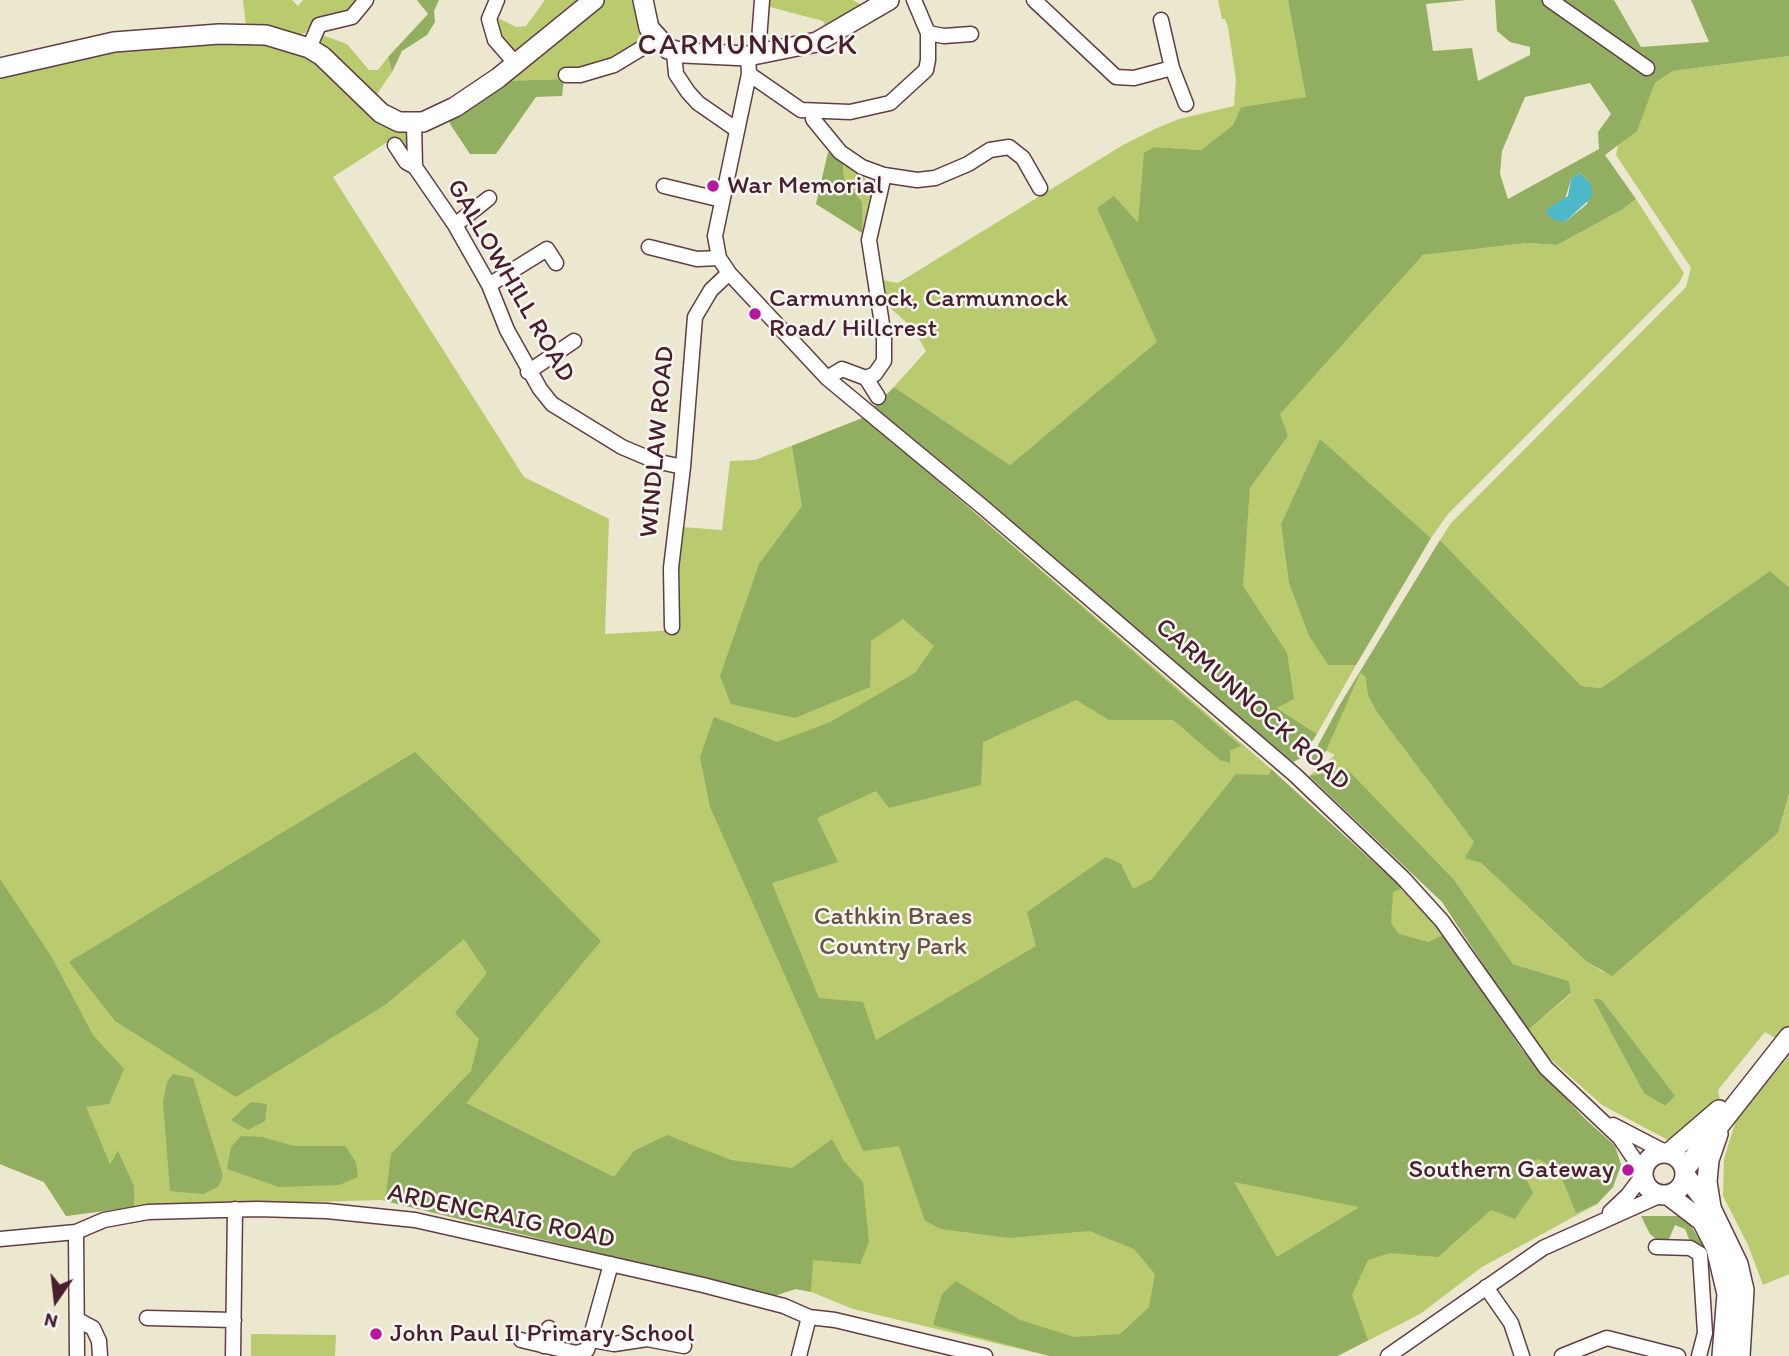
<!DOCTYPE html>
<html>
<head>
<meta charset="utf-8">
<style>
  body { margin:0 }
  #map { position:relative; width:1789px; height:1356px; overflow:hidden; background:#ece7cf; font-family:Itim,sans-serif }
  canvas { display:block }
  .north { position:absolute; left:21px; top:1265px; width:70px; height:70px; -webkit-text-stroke:5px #f6f6f2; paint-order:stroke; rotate:194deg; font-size:19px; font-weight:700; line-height:28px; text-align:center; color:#4a1f2b }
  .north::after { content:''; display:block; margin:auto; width:24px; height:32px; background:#4a1f2b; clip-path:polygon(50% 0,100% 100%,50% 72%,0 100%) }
</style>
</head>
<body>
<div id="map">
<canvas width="1789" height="1356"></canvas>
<div class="north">N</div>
</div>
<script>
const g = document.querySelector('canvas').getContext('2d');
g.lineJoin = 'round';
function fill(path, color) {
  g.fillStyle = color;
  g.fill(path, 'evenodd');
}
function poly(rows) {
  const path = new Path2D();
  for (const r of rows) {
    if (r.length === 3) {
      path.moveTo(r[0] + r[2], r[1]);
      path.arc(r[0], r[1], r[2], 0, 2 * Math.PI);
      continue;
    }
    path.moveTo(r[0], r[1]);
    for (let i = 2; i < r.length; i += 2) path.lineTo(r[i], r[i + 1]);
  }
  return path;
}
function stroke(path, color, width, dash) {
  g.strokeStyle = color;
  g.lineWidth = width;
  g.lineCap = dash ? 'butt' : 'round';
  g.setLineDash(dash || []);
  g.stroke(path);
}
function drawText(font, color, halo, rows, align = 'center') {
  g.font = font + ' Itim,sans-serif';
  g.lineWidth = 5;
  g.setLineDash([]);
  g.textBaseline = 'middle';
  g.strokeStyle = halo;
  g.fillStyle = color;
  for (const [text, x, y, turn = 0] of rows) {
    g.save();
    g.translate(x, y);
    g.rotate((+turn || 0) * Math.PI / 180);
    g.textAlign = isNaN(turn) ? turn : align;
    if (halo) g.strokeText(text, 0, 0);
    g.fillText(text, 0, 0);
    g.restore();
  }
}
fill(poly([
  [243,0,292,0,298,6,303,0,361,0,347,13,316,18,305,33,298,36,277,28,246,26],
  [545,0,586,0,516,53,505,42,497,26,498,18,516,27,526,26],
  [601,0,635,0,639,27,646,42,626,55,564,79,503,81],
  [769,0,853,0,863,6,826,27,823,21,770,7],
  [1218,0,1288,0,1307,97,1241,107,1233,125,1201,150,1154,147,1158,342,1010,465,894,387,926,351,913,328,888,306,883,280,898,283,1123,145,1157,128,1179,119,1234,106,1236,80,1228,27,1225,19,1222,19],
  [322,35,347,44,369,70,378,70,388,57,392,72,373,100,321,46],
  [237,40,285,45,305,53,407,134,409,157,392,139,333,177,524,477,609,519,605,634,677,630,674,608,681,527,722,530,730,461,755,460,865,417,1271,769,1433,919,1522,1050,1584,1118,1615,1146,1621,1165,1613,1187,1597,1204,1482,1267,1420,1314,1338,1356,1049,1356,853,1309,811,1292,381,1200,134,1207,66,1216,44,1182,0,1164,0,74,160,43],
  [1789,56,1789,587,1770,571,1601,688,1580,686,1440,540,1451,523,1686,287,1691,268,1616,155,1618,145,1637,130,1655,83,1673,71],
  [843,163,862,174,872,188,862,233,862,202,844,178],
  [1636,199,1684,273,1679,283,1448,514,1431,538,1320,440,1281,524,1289,584,1309,636,1328,665,1356,665,1317,734,1277,708,1242,586,1250,488,1288,436,1279,414,1423,255,1527,243,1557,245,1623,209],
  [1360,672,1365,676,1368,696,1378,714,1474,842,1481,863,1587,962,1603,972,1778,833,1789,794,1789,1026,1777,1039,1765,1032,1718,1090,1720,1100,1668,1140,1602,1105,1548,1057,1527,1031,1571,994,1569,981,1513,964,1455,881,1309,776,1335,755,1325,750],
  [1593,999,1601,999,1674,1096,1665,1106,1645,1094,1641,1088],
  [1789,1056,1789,1274,1763,1285,1748,1245,1723,1196,1724,1159,1736,1120],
  [251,1334,336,1335,335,1356,251,1356]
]), '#b9cb6e');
fill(poly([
  [417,0,439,0,434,11,435,22,427,35,402,51,392,72,388,57,428,14],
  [1288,0,1467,0,1426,4,1433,51,1472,48,1478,81,1530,55,1530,47,1510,42,1497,31,1495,0,1614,0,1641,47,1709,42,1691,0,1789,0,1789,56,1673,71,1655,83,1637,131,1605,155,1636,199,1623,209,1557,245,1527,243,1423,255,1280,414,1288,436,1250,488,1243,586,1287,653,1294,699,1277,708,1317,734,1301,758,1293,762,873,408,894,387,1010,465,1157,342,1097,208,1114,196,1138,223,1144,153,1154,147,1201,150,1233,125,1241,107,1306,97],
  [1590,83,1611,114,1598,132,1599,149,1508,199,1500,174,1502,151,1525,97],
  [1580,173,1591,184,1587,204,1565,222,1547,209,1565,199,1571,179],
  [564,79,562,96,536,97,496,154,470,154,450,124,449,118,503,81],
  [828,152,843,163,844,178,862,202,862,233,816,204],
  [865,417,1241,746,1230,750,1230,763,1220,760,1173,720,1109,720,1076,700,983,742,981,785,889,808,876,791,817,818,838,862,772,883,819,998,863,1002,876,1040,1036,946,1027,912,1106,857,1121,864,1133,889,1152,879,1236,774,1269,775,1271,769,1402,888,1393,892,1391,923,1399,934,1428,942,1444,935,1522,1050,1584,1118,1615,1146,1621,1165,1613,1187,1597,1204,1576,1213,1558,1169,1538,1159,1520,1166,1533,1193,1515,1219,1491,1210,1438,1257,1390,1253,1368,1260,1352,1295,1368,1340,1337,1356,1050,1356,933,1325,942,1294,956,1281,1020,1320,1074,1337,1120,1334,1149,1307,1155,1274,1134,1249,1089,1231,1009,1238,941,1229,925,1221,899,1146,863,1151,710,807,700,757,714,717,777,742,830,722,915,673,934,646,903,619,871,641,870,687,795,718,731,704,720,676,759,564,802,506,792,446],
  [1234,1182,1358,1207,1358,1208,1277,1257],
  [1320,439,1431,538,1356,665,1328,665,1309,636,1289,584,1281,524],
  [1440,540,1581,686,1601,688,1770,571,1789,587,1789,794,1778,833,1612,976,1587,962,1481,863,1465,858,1474,842,1378,714,1368,696,1365,676,1360,673,1326,751,1318,764,1307,766,1339,706],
  [415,752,601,941,466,1103,614,1177,634,1151,667,1135,731,1160,792,1168,832,1139,844,1161,863,1182,869,1242,860,1264,813,1260,811,1292,796,1289,774,1296,385,1201,391,1154,471,1071,479,1039,455,1013,487,973,464,939,385,1005,236,1097,115,1021,69,962],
  [1348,770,1455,881,1513,964,1569,981,1571,993,1527,1031,1442,902,1309,776],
  [0,879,51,956,93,1035,124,1069,109,1104,86,1107,110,1164,118,1151,134,1186,134,1207,66,1216,44,1182,0,1164],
  [1593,999,1601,999,1675,1096,1665,1106,1645,1094,1641,1088],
  [173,1074,193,1078,223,1176,218,1187,203,1194,170,1191,163,1102,167,1082],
  [251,1102,267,1104,265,1121,248,1130,231,1120],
  [241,1136,262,1137,294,1146,345,1146,356,1162,358,1177,339,1185,279,1187,227,1169,231,1147],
  [1641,1216,1678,1216,1688,1221,1703,1246,1689,1239,1685,1229,1675,1225,1669,1239,1657,1240,1650,1234]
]), '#92af61');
fill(poly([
  [1580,173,1591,184,1592,197,1565,222,1554,220,1547,214,1547,209,1568,196,1571,179]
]), '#4db8ca');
const minor = poly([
  [497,0,489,19,495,40,516,64],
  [1034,0,1116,77,1134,78,1172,68],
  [1550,0,1647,68],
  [1161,20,1172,68,1186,104],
  [928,33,944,36,971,34],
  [309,48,319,25,352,17,366,0],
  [674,52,676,74,688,92,698,103,737,130],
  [758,54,762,0],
  [748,56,749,74,715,236,719,258,729,273,827,378,984,508,1295,775,1403,878,1442,921,1546,1068,1620,1138,1643,1172],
  [749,74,801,110,850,112,890,103,926,70,928,60,928,33,914,0],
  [566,75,580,75,614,65,657,39],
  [813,119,840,152,862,167,884,175,917,180,935,178,968,164,990,150,1009,147,1023,158,1040,188],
  [414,123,415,167,455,225,489,285,507,330,540,389,552,404,622,447,655,461,683,467],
  [395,145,406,162,415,167],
  [664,186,722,200],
  [455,225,489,198],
  [649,247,697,259,719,258],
  [489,285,547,249,556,263],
  [528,372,574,341],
  [827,378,842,369,866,378,875,374,884,361,884,337,869,240,884,175],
  [866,378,878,397],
  [672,627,671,568,683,467,695,317,711,290,729,273],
  [1613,1125,1665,1152],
  [1610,1212,1628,1195,1643,1175],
  [76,1232,77,1356],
  [0,1239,76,1232,104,1220,148,1212,257,1209,327,1211,415,1220,703,1285,784,1306,809,1317,835,1320,985,1356],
  [1656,1247,1690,1248,1700,1254,1705,1333,1699,1356],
  [1486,1287,1511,1323,1522,1356],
  [147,1318,234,1320],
  [78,1320,93,1328,99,1341,100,1356],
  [521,1340,576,1353,587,1350,611,1264],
  [592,1340,614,1344,647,1339,684,1346],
  [544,1346,549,1328],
  [233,1356,235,1209],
  [799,1356,809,1317],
  [1388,1356,1543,1248,1661,1195],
  [1562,1356,1607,1338,1678,1356]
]);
const major = poly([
  [643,0,649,28,668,49,684,53,748,56,817,42,889,0],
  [0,68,114,42,219,34,266,35,309,48,322,56,381,113,399,122,423,122,455,107,498,78,594,0],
  [1664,1174,21],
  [1669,1153,1719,1110],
  [1685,1169,1789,1037],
  [1685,1175,1712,1210,1738,1264,1744,1290,1740,1356],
  [1668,1195,1702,1221,1716,1248,1727,1294,1722,1356],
  [1711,1207,1707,1182,1709,1160,1718,1134]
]);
stroke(minor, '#623d44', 17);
stroke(major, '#623d44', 22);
stroke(minor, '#fff', 14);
stroke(major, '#fff', 19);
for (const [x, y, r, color] of [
  [713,186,7,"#b5179e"],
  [755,314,7,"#b5179e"],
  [1628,1170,7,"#b5179e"],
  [376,1334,7,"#b5179e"]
]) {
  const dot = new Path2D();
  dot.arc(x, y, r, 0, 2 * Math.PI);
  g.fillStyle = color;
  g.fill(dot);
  stroke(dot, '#f6f6f2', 2.5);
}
drawText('26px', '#4a1f2b', '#f6f6f2', [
  ["War Memorial",727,186],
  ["Carmunnock, Carmunnock",769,299],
  ["Road/ Hillcrest",769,329],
  ["Southern Gateway",1614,1170,"right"],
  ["John Paul II Primary School",390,1334]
], 'left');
drawText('26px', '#4a1f2b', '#f6f6f2', [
  ["GALLOWHILL ROAD",510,281,60],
  ["WINDLAW ROAD",658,442,-85],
  ["CARMUNNOCK ROAD",1252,705,41],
  ["ARDENCRAIG ROAD",501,1217,12]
]);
drawText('26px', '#6b533f', '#f6f6f2', [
  ["Cathkin Braes",893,917],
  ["Country Park",893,947]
]);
g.letterSpacing = '2px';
drawText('30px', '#4a1f2b', '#f6f6f2', [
  ["CARMUNNOCK",748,46]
]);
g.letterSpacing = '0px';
</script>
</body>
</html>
